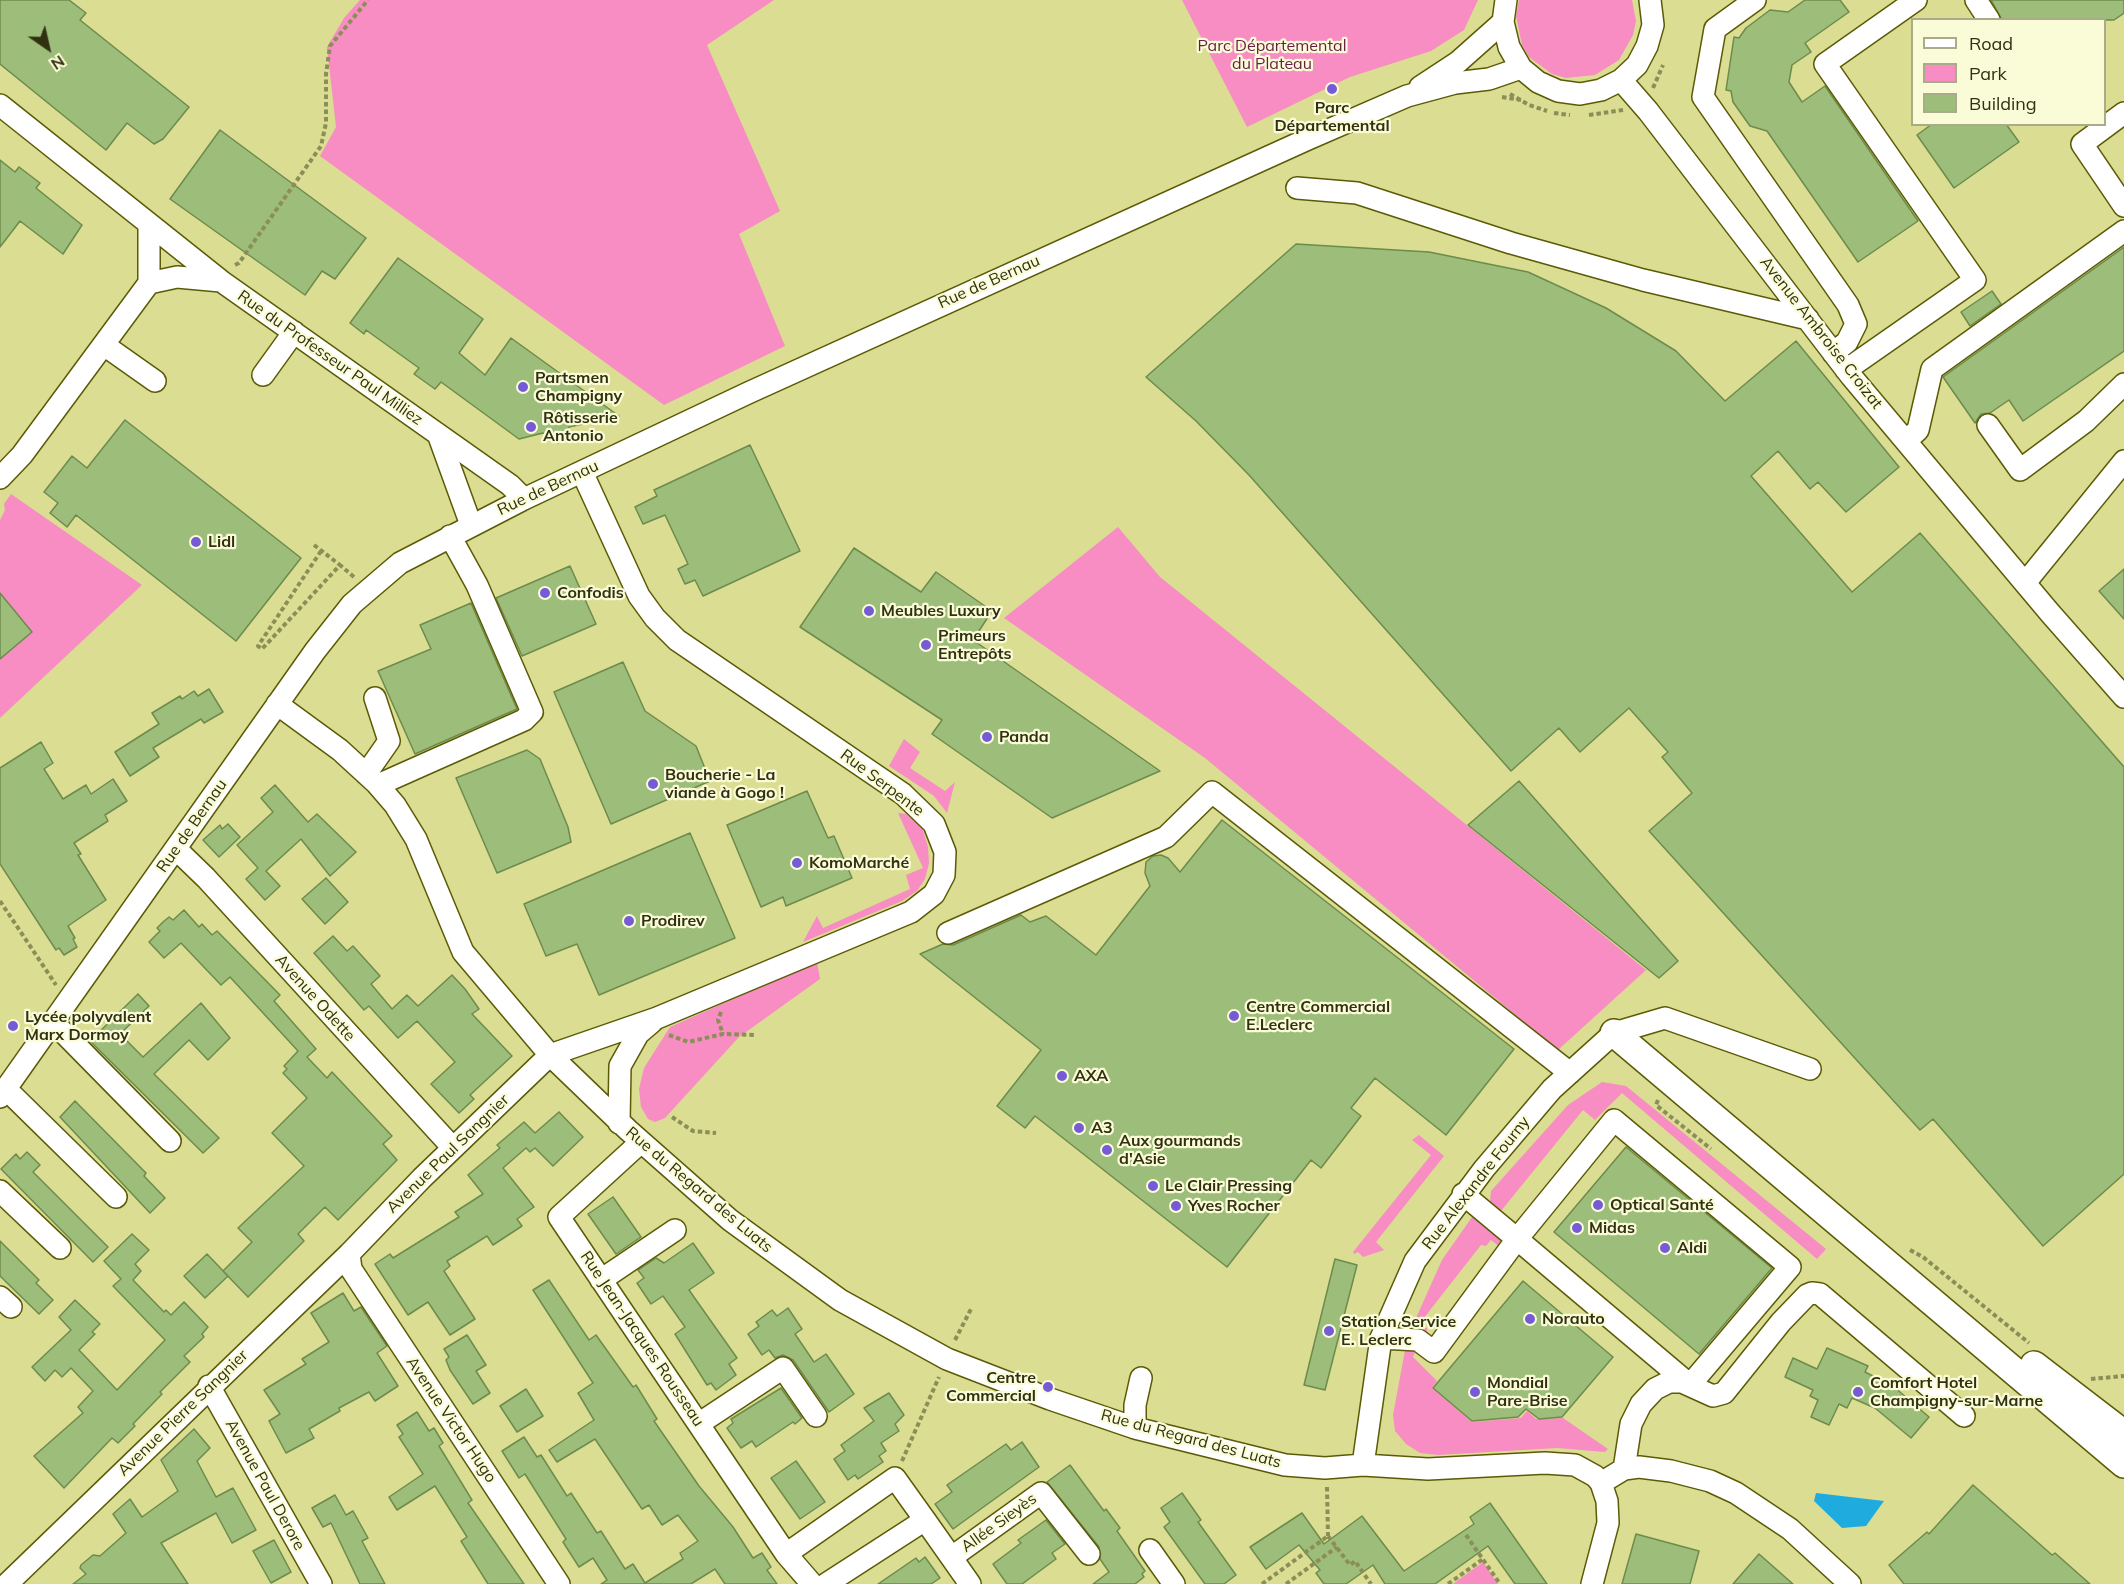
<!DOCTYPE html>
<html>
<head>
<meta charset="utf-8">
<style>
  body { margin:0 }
  #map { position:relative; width:2124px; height:1584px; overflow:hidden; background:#dbdd92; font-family:Mulish,sans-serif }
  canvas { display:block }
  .legend { position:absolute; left:1911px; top:18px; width:195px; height:108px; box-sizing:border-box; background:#fafcd7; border:2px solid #aaab88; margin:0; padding:8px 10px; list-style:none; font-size:18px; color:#313112 }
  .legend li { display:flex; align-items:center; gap:12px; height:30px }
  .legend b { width:30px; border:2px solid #aaab88 }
  .north { position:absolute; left:18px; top:18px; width:60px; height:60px; -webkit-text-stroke:4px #fafcd7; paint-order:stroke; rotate:146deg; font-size:16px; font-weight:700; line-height:24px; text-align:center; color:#313112 }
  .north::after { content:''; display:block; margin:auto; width:21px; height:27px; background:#313112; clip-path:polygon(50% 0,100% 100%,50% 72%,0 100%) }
</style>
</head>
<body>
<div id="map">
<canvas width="2124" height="1584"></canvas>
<ul class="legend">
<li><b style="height:8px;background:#fff"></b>Road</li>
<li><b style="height:16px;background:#f78dc2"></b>Park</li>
<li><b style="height:16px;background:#9dbd7b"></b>Building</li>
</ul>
<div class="north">N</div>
</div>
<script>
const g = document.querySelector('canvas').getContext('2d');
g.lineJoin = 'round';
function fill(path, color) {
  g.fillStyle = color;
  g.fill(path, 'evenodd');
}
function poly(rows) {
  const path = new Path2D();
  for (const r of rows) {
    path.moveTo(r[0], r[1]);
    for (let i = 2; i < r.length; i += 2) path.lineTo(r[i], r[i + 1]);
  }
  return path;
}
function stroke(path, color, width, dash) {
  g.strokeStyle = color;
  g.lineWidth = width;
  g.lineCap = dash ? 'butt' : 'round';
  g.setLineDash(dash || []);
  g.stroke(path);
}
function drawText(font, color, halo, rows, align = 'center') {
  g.font = font + ' Mulish,sans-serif';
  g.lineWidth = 4.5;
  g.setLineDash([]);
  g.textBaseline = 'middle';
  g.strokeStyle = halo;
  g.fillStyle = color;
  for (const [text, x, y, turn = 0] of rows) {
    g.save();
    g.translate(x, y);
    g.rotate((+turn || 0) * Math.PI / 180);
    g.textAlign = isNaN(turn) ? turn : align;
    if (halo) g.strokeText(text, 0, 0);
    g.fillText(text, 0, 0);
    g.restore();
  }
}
fill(poly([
  [360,0,774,0,707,45,780,211,739,234,785,346,664,405,320,156,336,127,327,47,344,18],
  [1182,0,1478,0,1464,30,1431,51,1350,77,1247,127],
  [1519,0,1632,0,1636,21,1633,35,1619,60,1595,75,1566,78,1552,74,1529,57,1522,45,1516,16],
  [11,494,142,585,0,718,0,520,5,510,4,504],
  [1118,527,1160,577,1646,970,1558,1050,1205,758,1004,618],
  [904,739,920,752,910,768,945,791,955,782,947,813,934,796,889,766],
  [898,813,906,814,923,830,928,847,929,863,925,879,917,891,902,901,803,942,817,916,823,928,910,889,906,875,923,868],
  [817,962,820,979,739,1037,665,1118,655,1122,648,1119,641,1107,639,1089,644,1068,670,1027],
  [1602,1082,1626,1086,1826,1249,1817,1259,1622,1093,1595,1120,1583,1110,1501,1211,1490,1202,1491,1191,1568,1105],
  [1419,1135,1444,1156,1376,1242,1384,1250,1363,1257,1358,1252,1354,1254,1353,1252,1431,1155,1412,1140],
  [1472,1217,1477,1217,1505,1240,1505,1251,1491,1240,1486,1246,1481,1245,1420,1323,1420,1326,1427,1328,1427,1332,1414,1330,1412,1327,1442,1260],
  [1406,1345,1416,1350,1413,1357,1437,1381,1432,1388,1472,1422,1521,1418,1527,1411,1536,1419,1563,1418,1608,1449,1605,1452,1557,1448,1438,1455,1420,1453,1406,1444,1395,1431,1393,1415],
  [1483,1562,1498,1584,1453,1584]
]), '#f78dc2');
fill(poly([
  [1816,1493,1884,1501,1866,1526,1842,1528,1814,1501]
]), '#1fabdd');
const building = poly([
  [0,0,69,0,86,13,80,20,189,107,163,139,154,144,127,123,106,150,0,64,0,0],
  [1805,0,1840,0,1849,12,1805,43,1811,52,1792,65,1789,82,1802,102,1825,86,1918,221,1858,262,1767,131,1750,126,1733,102,1731,91,1726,90,1734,37,1739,38,1746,28,1770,10,1788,12,1805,0],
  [1991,0,2124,0,2124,13,2114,20,2002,20,1991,0],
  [1932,124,2006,124,2019,142,1954,188,1917,135,1932,124],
  [220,130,366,238,335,279,322,271,305,295,170,199,220,130],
  [0,160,15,172,19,167,40,183,36,188,82,225,63,254,20,221,0,247,0,160],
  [1296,244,1429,252,1528,272,1606,308,1676,351,1725,401,1796,341,1899,467,1846,512,1818,482,1810,489,1778,451,1751,476,1852,592,1920,533,2124,767,2124,1174,2043,1246,1933,1119,1920,1130,1649,831,1692,793,1662,757,1668,752,1629,708,1580,752,1559,728,1511,771,1249,475,1196,421,1146,377,1296,244],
  [2124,247,2124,351,2023,421,2009,400,1990,413,1981,414,1975,423,1943,377,2124,247],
  [398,258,483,319,459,353,485,375,511,338,619,416,569,427,558,443,543,433,519,439,441,382,435,389,414,374,419,368,366,330,364,334,350,323,398,258],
  [1992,291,2001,304,1970,326,1961,312,1992,291],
  [125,420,301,558,236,641,76,515,67,527,50,513,58,503,44,492,72,456,87,468,125,420],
  [750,445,800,551,703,596,695,580,685,584,678,569,688,564,665,515,643,524,635,507,657,496,654,490,750,445],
  [854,548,921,592,936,572,992,611,973,640,1160,771,1052,818,932,734,942,720,800,627,854,548],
  [570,566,596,624,522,656,496,598,570,566],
  [2124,569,2124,619,2099,591,2124,569],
  [0,593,32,632,0,659,0,593],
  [471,603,517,709,415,754,378,671,431,649,420,625,471,603],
  [623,662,645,711,696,746,710,781,611,824,554,692,623,662],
  [209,689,223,712,204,723,201,719,153,748,159,757,130,776,115,752,159,724,152,713,180,696,182,699,194,691,198,696,209,689],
  [41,742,53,763,44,769,63,799,86,785,91,794,113,779,127,801,105,815,108,821,74,843,81,854,78,855,106,900,68,926,75,938,73,939,77,947,64,955,59,948,56,950,0,864,0,768,41,742],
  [527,750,540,759,568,827,571,842,497,873,456,778,527,750],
  [1519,781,1678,961,1659,978,1468,825,1519,781],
  [275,785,308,822,317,814,356,852,330,876,301,839,266,871,280,886,265,900,246,879,258,868,237,845,273,812,261,798,275,785],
  [807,791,828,838,834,836,852,878,786,906,783,897,761,907,727,825,807,791],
  [1222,820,1514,1049,1446,1135,1375,1078,1351,1108,1361,1116,1321,1168,1311,1160,1227,1267,1035,1116,1025,1128,997,1106,1041,1050,920,954,943,944,953,945,1021,915,1030,922,1046,916,1096,955,1150,886,1145,873,1146,862,1153,856,1161,855,1168,858,1180,872,1222,820],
  [228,824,240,837,219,857,203,840,220,825,222,829,228,824],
  [690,833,735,938,599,995,577,944,546,956,524,904,690,833],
  [326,878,348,902,325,924,302,899,326,878],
  [184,910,199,927,202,924,212,935,217,931,280,995,274,1001,316,1049,307,1057,327,1078,332,1072,392,1136,383,1144,397,1160,338,1220,325,1207,298,1234,304,1241,248,1297,223,1271,252,1242,238,1228,304,1166,272,1133,307,1098,283,1073,287,1069,284,1066,298,1051,230,977,221,985,181,943,164,958,149,942,160,931,157,928,163,922,169,917,173,920,184,910],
  [333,936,347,951,353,946,380,976,371,984,392,1009,407,995,418,1006,452,975,465,989,479,1009,472,1014,512,1056,470,1095,474,1099,459,1113,431,1084,455,1062,417,1021,398,1038,369,1006,364,1010,314,953,333,936],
  [138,994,149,1006,120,1034,143,1057,201,1003,230,1038,208,1060,189,1040,154,1074,219,1138,203,1153,90,1041,138,994],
  [75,1101,146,1173,144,1176,165,1198,150,1213,60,1117,75,1101],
  [559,1112,583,1137,553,1166,535,1148,530,1152,526,1148,503,1168,534,1207,517,1219,522,1226,493,1245,487,1236,447,1261,450,1266,444,1271,475,1319,450,1335,428,1302,408,1315,375,1264,390,1254,393,1258,459,1217,455,1212,483,1194,468,1175,500,1148,497,1145,524,1122,535,1133,559,1112],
  [1626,1147,1772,1268,1699,1354,1554,1232,1626,1147],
  [27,1152,40,1165,33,1172,108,1247,93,1262,1,1169,16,1154,20,1159,27,1152],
  [613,1197,641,1237,616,1254,588,1214,613,1197],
  [132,1234,149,1250,135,1264,141,1271,133,1280,164,1312,166,1310,171,1315,184,1302,208,1327,202,1334,204,1337,184,1356,190,1362,160,1392,162,1394,133,1424,135,1426,118,1443,112,1438,64,1488,34,1456,83,1413,78,1407,93,1391,71,1368,62,1377,55,1370,45,1381,32,1367,71,1330,59,1317,75,1300,100,1324,92,1332,95,1334,79,1350,117,1390,165,1340,113,1286,121,1279,104,1261,132,1234],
  [0,1241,39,1280,36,1283,53,1300,39,1314,0,1276,0,1241],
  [693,1243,714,1273,689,1290,737,1358,729,1364,736,1375,716,1390,711,1383,707,1385,675,1334,685,1327,663,1296,651,1304,637,1283,644,1278,638,1270,656,1258,664,1263,693,1243],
  [207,1254,228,1276,205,1298,184,1276,207,1254],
  [1335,1259,1357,1265,1325,1390,1304,1385,1335,1259],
  [549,1280,589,1340,596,1335,633,1387,636,1385,657,1419,654,1421,699,1486,733,1527,753,1558,762,1553,771,1567,767,1570,777,1584,725,1584,715,1569,691,1584,601,1584,607,1580,593,1558,579,1567,563,1542,566,1539,525,1474,519,1478,502,1451,524,1437,537,1457,541,1455,567,1496,571,1493,597,1533,601,1531,625,1569,633,1564,645,1583,683,1559,680,1553,698,1541,678,1515,662,1525,649,1505,642,1509,595,1439,557,1462,549,1450,594,1420,578,1393,593,1383,533,1290,549,1280],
  [1523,1281,1613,1357,1562,1417,1539,1419,1526,1409,1518,1417,1472,1421,1433,1388,1523,1281],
  [343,1293,354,1311,361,1307,387,1346,377,1353,398,1386,375,1401,369,1392,339,1408,340,1411,309,1429,314,1438,286,1453,269,1421,280,1414,264,1390,306,1364,302,1359,329,1342,311,1313,343,1293],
  [788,1308,802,1329,795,1334,814,1362,826,1354,854,1394,829,1412,793,1360,783,1355,775,1358,769,1350,762,1355,748,1334,759,1326,756,1322,772,1310,777,1316,788,1308],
  [467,1335,486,1365,476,1371,490,1393,473,1404,450,1370,446,1360,449,1357,444,1349,467,1335],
  [1827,1348,1868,1366,1865,1372,1893,1386,1929,1417,1911,1438,1875,1408,1852,1398,1847,1408,1839,1404,1829,1425,1811,1417,1818,1400,1810,1396,1813,1390,1785,1377,1793,1358,1817,1369,1827,1348],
  [781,1388,802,1418,795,1424,793,1422,756,1447,752,1441,741,1448,727,1428,733,1423,731,1419,781,1388],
  [526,1389,543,1416,517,1432,500,1406,526,1389],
  [889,1393,904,1415,895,1424,899,1431,881,1443,886,1451,879,1456,883,1462,858,1479,855,1475,848,1480,834,1459,845,1451,841,1445,874,1421,864,1408,889,1393],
  [417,1412,429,1431,434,1428,443,1443,439,1446,472,1500,468,1503,524,1584,488,1584,461,1541,467,1537,435,1486,397,1510,389,1497,423,1474,399,1437,403,1434,397,1425,417,1412],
  [194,1429,210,1448,197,1461,216,1497,233,1488,256,1530,232,1543,216,1513,161,1543,188,1584,73,1584,86,1574,80,1568,81,1565,93,1555,100,1556,126,1533,113,1514,130,1499,142,1517,178,1491,161,1460,194,1429],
  [1022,1442,1039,1467,953,1529,935,1504,952,1492,947,1485,1006,1444,1011,1450,1022,1442],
  [796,1461,825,1502,800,1519,771,1478,796,1461],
  [1070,1465,1104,1511,1106,1509,1120,1528,1117,1531,1145,1571,1142,1574,1144,1577,1135,1584,1093,1584,1109,1572,1100,1559,1099,1547,1047,1482,1070,1465],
  [1973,1485,2052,1555,2055,1553,2090,1584,1904,1584,1889,1565,1927,1532,1929,1534,1973,1485],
  [1182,1493,1201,1520,1198,1522,1236,1575,1224,1584,1205,1584,1164,1527,1170,1522,1161,1508,1182,1493],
  [335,1495,346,1515,353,1511,368,1538,362,1541,385,1584,360,1584,331,1523,323,1527,312,1508,335,1495],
  [1490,1503,1547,1584,1515,1584,1488,1546,1435,1584,1385,1584,1373,1565,1346,1584,1324,1584,1316,1573,1320,1570,1299,1545,1266,1569,1250,1547,1302,1513,1324,1544,1362,1516,1404,1571,1474,1524,1470,1517,1490,1503],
  [1046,1520,1065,1544,1052,1553,1056,1559,1022,1584,1007,1584,993,1564,1021,1543,1018,1540,1046,1520],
  [1636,1534,1699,1551,1690,1584,1622,1584,1636,1534],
  [274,1540,291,1572,271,1583,253,1551,274,1540],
  [1759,1554,1793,1584,1733,1584,1759,1554],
  [925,1557,940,1578,931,1584,878,1584,916,1558,919,1562,925,1557]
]);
fill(building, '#9dbd7b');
stroke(building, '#6d8b4b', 1.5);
const minor = poly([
  [1506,0,1503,22,1509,47,1521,68,1538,82,1558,91,1580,94,1601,90,1621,80,1637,65,1647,46,1653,25,1650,0],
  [1755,0,1715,29,1703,97,1848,305,1856,324,1847,342,1833,353],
  [1976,0,1989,20],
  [1621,80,1648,111,1851,376,2050,613,2124,697],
  [1420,87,1458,62,1503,22],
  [0,105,221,281,510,485,524,499],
  [2124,113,2082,144,2124,206],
  [1297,188,1357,193,1511,243,1643,280,1808,319],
  [149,283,177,277,221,281],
  [104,345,155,381],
  [1846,370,1975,280,1825,64,1916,0],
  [263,375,294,332],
  [1988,425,2020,470,2086,421,2124,384],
  [438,434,471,525],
  [1907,440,1918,430,1932,369,2124,231],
  [0,478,22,455,149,283,149,225],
  [2025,583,2124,461],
  [277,704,340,750,376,783,395,805,416,839,463,952,550,1055,628,1130,730,1220,840,1300,947,1359,1050,1399,1135,1428,1285,1465,1325,1468,1363,1465,1428,1469,1545,1463,1575,1465,1595,1476,1601,1483,1607,1501,1608,1523,1592,1584],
  [366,774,389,741,375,698],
  [378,785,524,720,532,712,477,585,450,536],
  [176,849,206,878,453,1148],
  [948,933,1166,837,1212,792,1570,1073],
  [53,1022,170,1141],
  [6,1089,116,1197],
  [0,1097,315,651,352,604,400,563,524,499,748,393,1308,139,1407,96,1455,83,1489,79,1521,68],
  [619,1123,620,1066,638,1034,652,1022],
  [641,1142,559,1217,786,1554,812,1584],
  [0,1191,60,1248],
  [349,1254,351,1269,559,1584],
  [601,1280,675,1230],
  [0,1297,11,1307],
  [1381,1338,1418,1340,1434,1352,1517,1239,1614,1120,1790,1267,1690,1385,1517,1239,1463,1194],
  [209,1386,321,1584],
  [700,1423,783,1368,816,1416],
  [1135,1428,1135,1405,1141,1378],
  [1363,1465,1381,1338,1415,1261,1484,1169,1552,1089,1614,1033,1665,1018,1810,1069],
  [1624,1469,1639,1467,1671,1471,1710,1481,1736,1493,1790,1529,1850,1584],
  [1601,1483,1624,1469,1631,1424,1641,1404,1655,1389,1669,1382,1682,1382,1713,1396,1724,1393,1781,1322,1807,1295,1812,1293,1820,1294,1964,1416],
  [925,1520,970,1584],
  [1150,1550,1174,1584],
  [786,1554,895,1478,925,1520,826,1584],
  [952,1557,1041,1493,1089,1554],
  [7,1584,349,1254,422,1178,550,1055,657,1018,911,912,934,894,944,875,945,852,934,824,903,794,677,640,655,618,639,596,582,472]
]);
const major = poly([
  [1614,1033,2124,1464],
  [2034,1365,2124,1434]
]);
stroke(minor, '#5b5a05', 24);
stroke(major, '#5b5a05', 30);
stroke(poly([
  [1653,88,1663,65],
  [1510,94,1529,105,1547,111],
  [1502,97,1521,100],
  [1554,113,1570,115],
  [1589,115,1623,110],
  [235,265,239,263,321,146,326,123,326,74,330,46,368,0],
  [314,545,340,565],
  [321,551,258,646,262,649,340,565,354,577],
  [0,901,56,985],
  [721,1012,718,1020,723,1034],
  [669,1035,688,1042,723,1034,756,1035],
  [1658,1100,1656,1105,1711,1149],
  [672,1117,693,1131,716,1133],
  [1910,1250,1923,1257,2029,1343],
  [955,1340,971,1309],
  [2091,1379,2124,1376],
  [902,1461,939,1377],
  [1327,1487,1328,1536],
  [1466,1535,1500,1584],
  [1328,1536,1350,1565,1355,1561,1371,1584],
  [1262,1584,1328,1536],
  [1286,1584,1337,1547],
  [1448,1584,1483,1559]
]), '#8c8e57', 4, [4.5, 3]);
stroke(minor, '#fff', 21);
stroke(major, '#fff', 27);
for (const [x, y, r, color] of [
  [1332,89,6,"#765bd6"],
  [523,387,6,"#765bd6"],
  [531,427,6,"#765bd6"],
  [196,542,6,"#765bd6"],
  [545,593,6,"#765bd6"],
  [869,611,6,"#765bd6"],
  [926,645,6,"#765bd6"],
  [987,737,6,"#765bd6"],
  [653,784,6,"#765bd6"],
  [797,863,6,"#765bd6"],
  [629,921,6,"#765bd6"],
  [1234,1016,6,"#765bd6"],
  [13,1026,6,"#765bd6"],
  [1062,1076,6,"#765bd6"],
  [1079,1128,6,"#765bd6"],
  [1107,1150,6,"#765bd6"],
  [1153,1186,6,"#765bd6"],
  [1598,1205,6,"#765bd6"],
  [1176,1206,6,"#765bd6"],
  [1577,1228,6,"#765bd6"],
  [1665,1248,6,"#765bd6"],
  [1530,1319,6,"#765bd6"],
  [1329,1331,6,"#765bd6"],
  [1048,1387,6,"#765bd6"],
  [1475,1392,6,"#765bd6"],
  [1858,1392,6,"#765bd6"]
]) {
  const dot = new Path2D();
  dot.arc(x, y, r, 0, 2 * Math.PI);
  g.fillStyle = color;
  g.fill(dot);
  stroke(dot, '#fafcd7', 2);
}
drawText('16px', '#671c47', '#fafcd7', [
  ["Parc Départemental",1272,46],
  ["du Plateau",1272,64]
]);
drawText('bold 16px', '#313112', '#fafcd7', [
  ["Parc",1332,108,"center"],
  ["Départemental",1332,126,"center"],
  ["Partsmen",535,378],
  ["Champigny",535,396],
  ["Rôtisserie",543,418],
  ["Antonio",543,436],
  ["Lidl",208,542],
  ["Confodis",557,593],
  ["Meubles Luxury",881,611],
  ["Primeurs",938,636],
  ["Entrepôts",938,654],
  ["Panda",999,737],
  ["Boucherie - La",665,775],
  ["viande à Gogo !",665,793],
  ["KomoMarché",809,863],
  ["Prodirev",641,921],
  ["Centre Commercial",1246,1007],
  ["E.Leclerc",1246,1025],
  ["Lycée polyvalent",25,1017],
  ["Marx Dormoy",25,1035],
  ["AXA",1074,1076],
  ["A3",1091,1128],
  ["Aux gourmands",1119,1141],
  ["d'Asie",1119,1159],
  ["Le Clair Pressing",1165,1186],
  ["Optical Santé",1610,1205],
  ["Yves Rocher",1188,1206],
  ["Midas",1589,1228],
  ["Aldi",1677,1248],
  ["Norauto",1542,1319],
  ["Station Service",1341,1322],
  ["E. Leclerc",1341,1340],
  ["Centre",1036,1378,"right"],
  ["Commercial",1036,1396,"right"],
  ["Mondial",1487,1383],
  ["Pare-Brise",1487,1401],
  ["Comfort Hotel",1870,1383],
  ["Champigny-sur-Marne",1870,1401]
], 'left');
drawText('16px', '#313112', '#fafcd7', [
  ["Rue de Bernau",989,282,-24],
  ["Avenue Ambroise Croizat",1821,333,52],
  ["Rue du Professeur Paul Milliez",330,358,35],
  ["Rue de Bernau",548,488,-25],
  ["Rue Serpente",882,783,37],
  ["Rue de Bernau",192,826,-55],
  ["Avenue Odette",315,998,48],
  ["Avenue Paul Sangnier",448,1154,-44],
  ["Rue Alexandre Fourny",1476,1183,-52],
  ["Rue du Regard des Luats",699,1190,40],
  ["Rue Jean-Jacques Rousseau",642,1339,56],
  ["Avenue Pierre Sangnier",183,1413,-44],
  ["Avenue Victor Hugo",451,1420,56],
  ["Rue du Regard des Luats",1191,1439,15],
  ["Avenue Paul Derore",265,1485,61],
  ["Allée Sieyès",999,1523,-36]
]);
</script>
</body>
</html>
